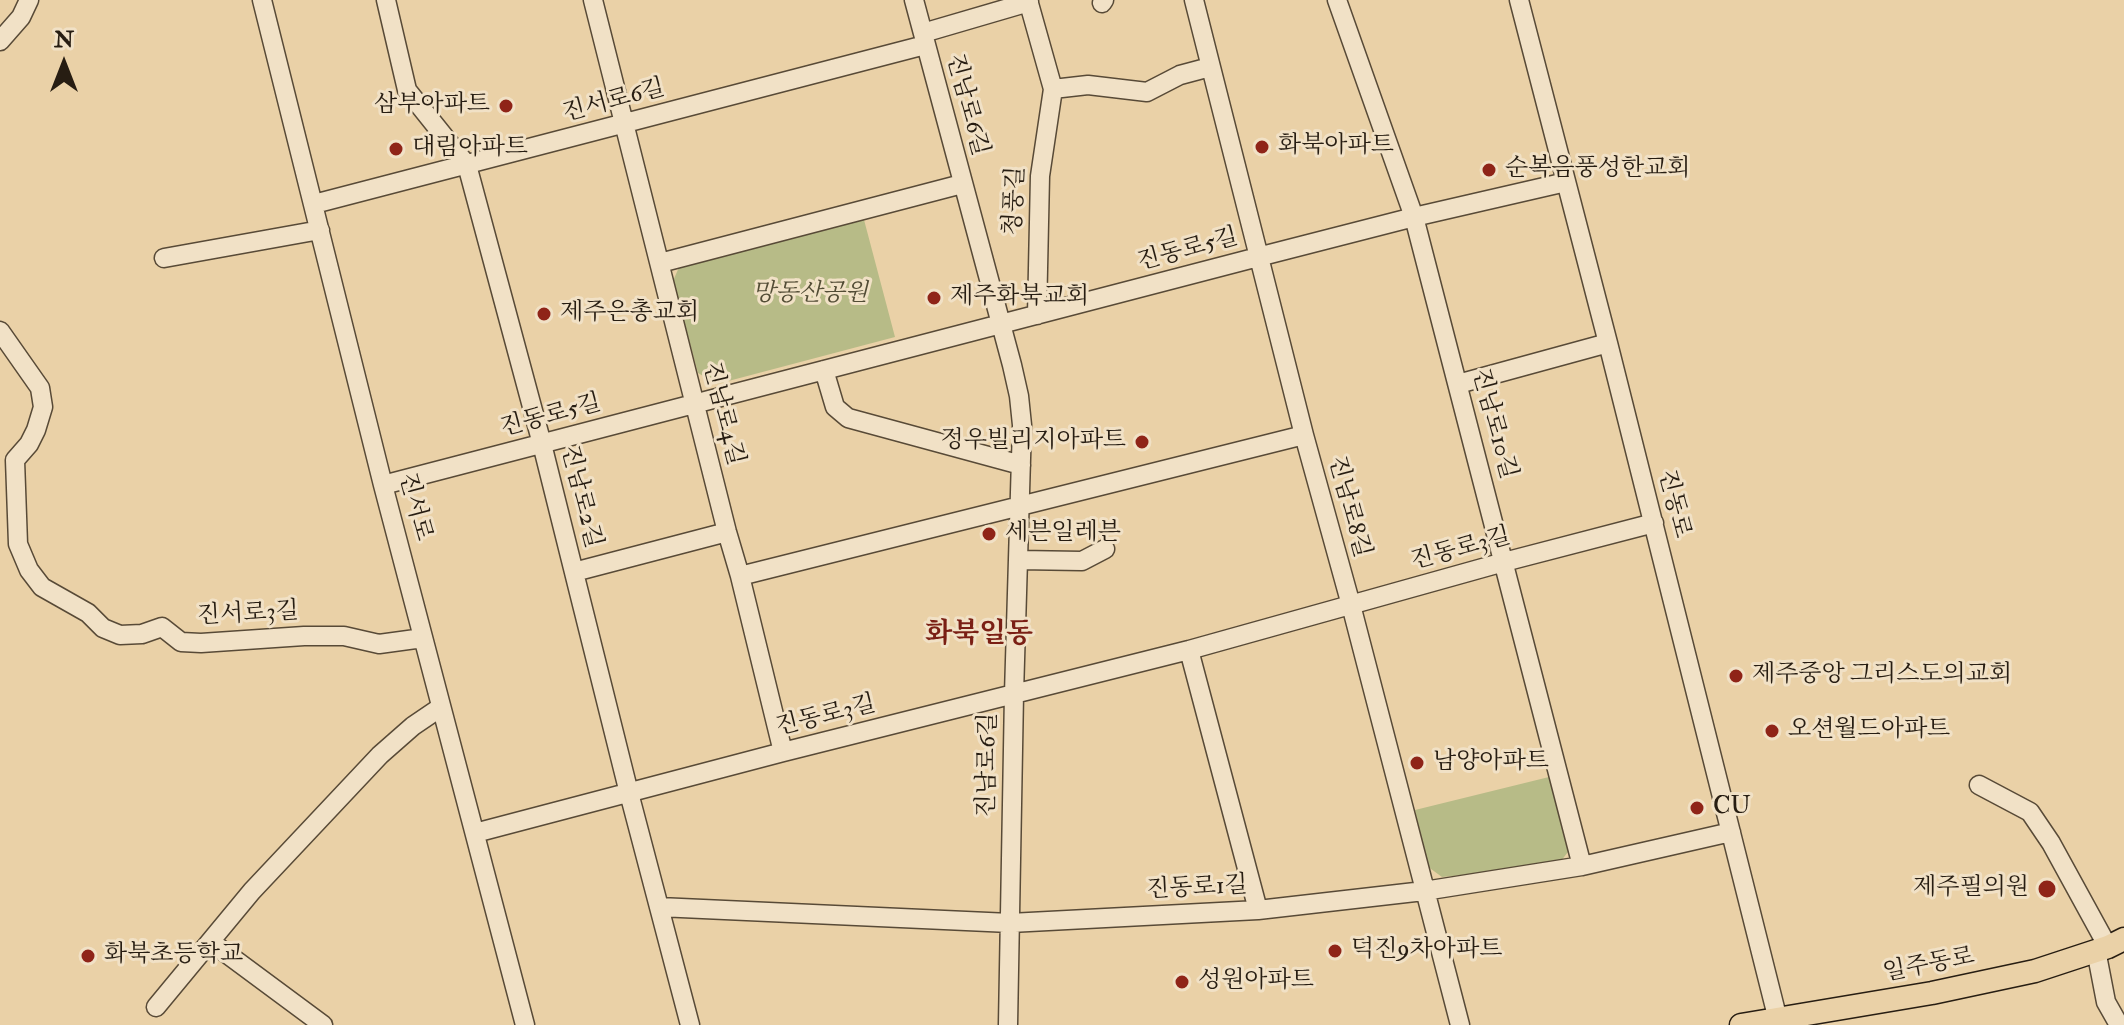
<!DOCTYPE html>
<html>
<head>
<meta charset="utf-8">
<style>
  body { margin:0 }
  #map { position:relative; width:2124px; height:1025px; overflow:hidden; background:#ead1a7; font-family:"IM FELL Double Pica",serif }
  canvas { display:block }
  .north { position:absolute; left:24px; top:24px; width:80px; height:80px; -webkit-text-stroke:6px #f1e1c6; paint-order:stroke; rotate:0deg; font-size:22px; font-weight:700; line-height:32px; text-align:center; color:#271d12 }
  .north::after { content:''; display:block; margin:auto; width:28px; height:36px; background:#271d12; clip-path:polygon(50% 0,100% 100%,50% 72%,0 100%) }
</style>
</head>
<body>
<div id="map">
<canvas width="2124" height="1025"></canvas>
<div class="north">N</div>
</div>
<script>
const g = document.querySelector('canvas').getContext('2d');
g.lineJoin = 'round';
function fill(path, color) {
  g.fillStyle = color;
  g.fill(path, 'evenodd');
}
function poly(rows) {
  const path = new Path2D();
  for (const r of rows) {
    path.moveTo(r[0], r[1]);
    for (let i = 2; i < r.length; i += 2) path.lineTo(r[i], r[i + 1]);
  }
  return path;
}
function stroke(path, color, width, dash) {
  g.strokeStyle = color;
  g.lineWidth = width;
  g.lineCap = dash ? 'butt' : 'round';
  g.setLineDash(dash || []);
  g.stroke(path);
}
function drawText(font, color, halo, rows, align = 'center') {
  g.font = font + ' "IM FELL Double Pica","Noto Serif KR",serif';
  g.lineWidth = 6;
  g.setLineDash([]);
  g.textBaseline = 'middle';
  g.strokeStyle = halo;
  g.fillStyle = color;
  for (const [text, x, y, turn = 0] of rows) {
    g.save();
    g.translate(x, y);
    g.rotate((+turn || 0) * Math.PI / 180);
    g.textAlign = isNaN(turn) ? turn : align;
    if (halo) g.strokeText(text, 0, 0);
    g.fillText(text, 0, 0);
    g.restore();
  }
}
fill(poly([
  [863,216,895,337,717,384,698,373,673,281,680,265],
  [1549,777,1568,852,1557,866,1442,877,1427,866,1415,810]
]), '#b7bb87');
const minor = poly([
  [262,0,383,485,525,1025],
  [386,0,407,90,467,165,542,444,629,793,690,1025],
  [593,0,727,532,740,576,783,752],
  [914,0,1012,365,1019,396,1022,425,1014,694,1008,1025],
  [1028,0,1053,89,1040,176,1037,315],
  [1194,0,1304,435,1351,605,1460,1025],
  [1337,0,1414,217,1582,866],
  [1519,0,1608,343,1778,1020],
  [1102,3,1104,0],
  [923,33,1029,2],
  [0,41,21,17,29,0],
  [1053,89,1088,85,1147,92,1180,75,1210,67],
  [314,204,925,45],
  [164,258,320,230],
  [660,263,962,184],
  [0,331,40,388,43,407,36,430,29,444,15,460,18,544,29,570,42,587,88,613,103,628,120,635,142,634,162,627,181,642,201,643,304,636,344,636,379,644,423,638],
  [824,370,835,407,848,418,1021,465],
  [1458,384,1608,343],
  [383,485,1258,257,1414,217,1566,182],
  [1019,560,1082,561,1105,549],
  [574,572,727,532],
  [740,576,1304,435],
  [1189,650,1258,910],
  [1979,785,2030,812,2051,843,2108,947],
  [475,833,783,752,1189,650,1504,562,1654,523],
  [659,907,1010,923,1258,910,1424,891,1582,866,1731,832],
  [211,942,323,1025],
  [2096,950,2106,1002,2119,1025],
  [156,1007,252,891,380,755,413,726,441,707]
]);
const major = poly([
  [1741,1025,1932,993,2035,971,2108,947,2124,939]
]);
stroke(minor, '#584a37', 21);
stroke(major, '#271d12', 25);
stroke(minor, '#f1e1c6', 18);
stroke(major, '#ead1a7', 22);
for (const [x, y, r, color] of [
  [506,106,8,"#8f2418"],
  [1262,147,8,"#8f2418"],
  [396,149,8,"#8f2418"],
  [1489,170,8,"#8f2418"],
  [934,298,8,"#8f2418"],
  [544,314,8,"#8f2418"],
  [1142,442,8,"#8f2418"],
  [989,534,8,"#8f2418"],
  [1736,676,8,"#8f2418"],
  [1772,731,8,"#8f2418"],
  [1417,763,8,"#8f2418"],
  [1697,808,8,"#8f2418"],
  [2047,889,10,"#8f2418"],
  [1335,951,8,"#8f2418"],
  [88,956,8,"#8f2418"],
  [1182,982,8,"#8f2418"]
]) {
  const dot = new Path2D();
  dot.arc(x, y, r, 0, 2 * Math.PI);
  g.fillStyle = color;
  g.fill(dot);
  stroke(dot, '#f1e1c6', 3);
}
drawText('24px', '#271d12', '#f1e1c6', [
  ["진서로6길",614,102,-15],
  ["진남로6길",966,105,75],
  ["청풍길",1016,201,-87],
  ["진동로5길",1188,251,-15],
  ["진남로4길",722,414,76],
  ["진동로5길",551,417,-15],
  ["진남로10길",1493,424,75],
  ["진남로2길",580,497,76],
  ["진동로",1673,504,76],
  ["진서로",414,507,75],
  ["진남로8길",1348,507,75],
  ["진동로3길",1461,550,-15],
  ["진서로3길",248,615,-3],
  ["진동로3길",826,717,-14],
  ["진남로6길",989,765,-89],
  ["진동로1길",1197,889,-3],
  ["일주동로",1929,966,-11]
]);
drawText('24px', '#271d12', '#f1e1c6', [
  ["삼부아파트",490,106,"right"],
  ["화북아파트",1278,147],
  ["대림아파트",412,149],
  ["순복음풍성한교회",1505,170],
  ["제주화북교회",950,298],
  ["제주은총교회",560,314],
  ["정우빌리지아파트",1126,442,"right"],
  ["세븐일레븐",1005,534],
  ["제주중앙 그리스도의교회",1752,676],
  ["오션월드아파트",1788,731],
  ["남양아파트",1433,763],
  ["CU",1713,808],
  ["제주필의원",2029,889,"right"],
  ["덕진9차아파트",1351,951],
  ["화북초등학교",104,956],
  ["성원아파트",1198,982]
], 'left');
drawText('italic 24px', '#524c35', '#f1e1c6', [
  ["망동산공원",810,295]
]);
drawText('bold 28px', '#7a1f14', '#f1e1c6', [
  ["화북일동",979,636]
]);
</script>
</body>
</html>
